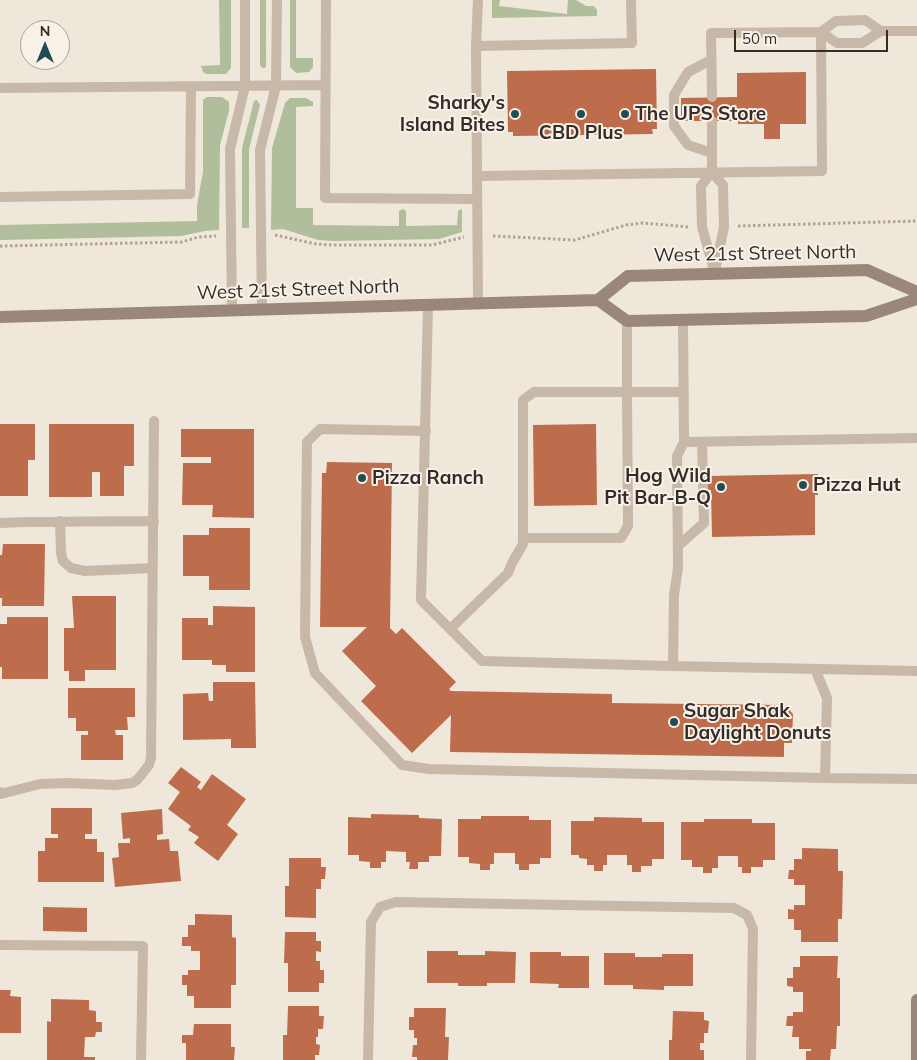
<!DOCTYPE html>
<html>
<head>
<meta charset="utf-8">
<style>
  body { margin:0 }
  #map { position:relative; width:917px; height:1060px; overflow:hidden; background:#f0e7db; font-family:Mulish,sans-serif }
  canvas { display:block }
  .north { position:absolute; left:20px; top:20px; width:50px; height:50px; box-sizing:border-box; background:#f8f1e7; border:1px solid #aaa29b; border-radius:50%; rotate:0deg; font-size:14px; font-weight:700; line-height:20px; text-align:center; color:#342c28 }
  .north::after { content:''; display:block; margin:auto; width:18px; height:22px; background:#204d53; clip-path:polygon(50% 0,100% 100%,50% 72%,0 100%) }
  .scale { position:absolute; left:734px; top:30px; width:154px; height:22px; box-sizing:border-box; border:2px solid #342c28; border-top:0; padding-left:6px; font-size:15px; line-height:18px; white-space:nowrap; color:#342c28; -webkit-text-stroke:4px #f8f1e7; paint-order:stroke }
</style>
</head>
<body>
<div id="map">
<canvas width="917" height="1060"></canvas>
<div class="north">N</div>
<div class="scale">50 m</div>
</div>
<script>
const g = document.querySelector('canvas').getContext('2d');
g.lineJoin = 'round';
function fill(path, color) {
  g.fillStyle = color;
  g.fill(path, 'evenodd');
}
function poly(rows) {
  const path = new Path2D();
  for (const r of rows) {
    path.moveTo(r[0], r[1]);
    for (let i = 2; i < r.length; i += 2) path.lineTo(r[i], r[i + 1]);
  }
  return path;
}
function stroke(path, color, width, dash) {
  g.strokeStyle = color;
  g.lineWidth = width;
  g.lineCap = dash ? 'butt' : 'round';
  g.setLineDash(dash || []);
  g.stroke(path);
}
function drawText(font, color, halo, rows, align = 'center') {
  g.font = font + ' Mulish,sans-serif';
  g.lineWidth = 4;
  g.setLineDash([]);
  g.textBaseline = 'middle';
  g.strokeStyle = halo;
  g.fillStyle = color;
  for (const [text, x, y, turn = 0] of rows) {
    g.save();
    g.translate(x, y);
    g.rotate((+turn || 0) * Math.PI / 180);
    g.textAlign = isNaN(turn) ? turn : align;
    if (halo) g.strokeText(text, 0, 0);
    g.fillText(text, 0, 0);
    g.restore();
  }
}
fill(poly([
  [219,0,231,0,231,68,226,74,206,74,203,72,201,66,220,65],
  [260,0,266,0,266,67,264,68,262,68,260,65],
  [290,0,296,0,296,58,313,58,313,67,309,72,296,73,290,67],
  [492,0,500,0,499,6,567,14,568,0,576,0,586,6,594,6,597,10,597,16,492,18],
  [207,97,222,97,229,102,229,111,220,145,219,230,205,231,181,236,0,240,0,225,197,221,197,205,203,172,203,100],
  [290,98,306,98,313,102,313,106,296,107,296,208,313,208,313,225,399,226,399,211,403,209,406,211,406,226,457,225,458,211,461,209,462,210,462,232,439,239,333,241,318,240,283,229,271,230,272,148,285,103],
  [257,100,260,105,249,149,249,228,242,228,242,148,254,101]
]), '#b1be9c');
fill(poly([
  [656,69,657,129,652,129,653,134,513,136,513,132,508,132,507,71],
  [806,72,806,124,780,124,780,139,764,139,764,124,738,124,738,121,681,121,681,98,737,97,737,73],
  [0,424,35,424,35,460,28,460,28,496,0,496],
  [49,424,134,424,134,466,124,466,124,496,100,496,100,472,92,472,92,497,49,497],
  [596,424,597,505,534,506,533,425],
  [181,429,254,429,254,518,212,517,213,505,182,505,183,463,211,463,211,457,181,457],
  [327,462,392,463,390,628,396,634,402,628,456,682,449,689,451,691,612,694,612,703,785,705,793,714,792,743,784,743,784,757,450,752,451,715,412,753,361,701,376,686,342,651,367,627,320,627,322,473,326,473],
  [818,474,818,495,815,495,815,535,712,537,711,490,707,490,707,476],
  [209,528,250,528,250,590,209,590,209,576,183,576,183,535,209,535],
  [3,544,45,544,44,606,2,606,2,598,0,598,0,555,2,555],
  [72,596,116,596,116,670,85,670,85,681,69,681,69,671,64,671,64,628,74,628],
  [213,606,255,607,255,672,226,672,226,665,212,665,212,660,182,660,182,618,208,618,208,625,213,625],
  [7,617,48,617,48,679,2,679,2,667,0,667,0,624,7,624],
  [213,682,255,682,256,748,231,748,231,739,183,740,183,694,208,693,209,701,213,701],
  [68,688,135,688,135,717,127,717,128,730,115,730,116,735,123,735,123,760,81,760,81,735,88,735,88,731,76,731,76,718,68,718],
  [181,767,201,782,197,787,201,790,212,774,246,799,227,825,238,834,218,861,194,843,199,837,188,830,191,826,168,809,180,792,168,783],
  [51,808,92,808,92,834,85,834,85,839,97,839,97,852,104,852,104,882,38,882,38,851,45,851,45,838,58,838,58,834,51,834],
  [162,809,163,834,157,835,157,840,169,839,170,851,178,851,181,881,115,887,112,858,119,857,118,843,130,843,130,838,123,839,121,813],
  [371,814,419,815,419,818,442,819,441,856,429,856,429,862,418,862,418,869,409,869,410,862,406,862,406,852,386,851,386,862,381,862,381,868,370,868,370,862,359,861,359,855,348,855,348,817,371,818],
  [481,816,529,816,529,820,551,820,551,858,540,858,540,864,529,864,529,870,519,870,519,864,515,864,515,853,494,853,494,864,490,864,490,870,480,870,480,864,469,863,469,857,458,857,458,819,481,819],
  [594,817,642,818,642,822,664,822,664,859,652,859,652,866,641,866,641,872,632,872,632,865,627,865,627,855,607,855,607,865,603,865,603,871,594,871,594,865,587,865,587,859,579,858,579,855,571,855,571,821,594,821],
  [704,819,752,819,752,823,775,823,775,860,763,860,763,867,751,867,751,873,742,873,742,867,738,867,738,856,718,856,718,868,712,868,712,873,703,873,703,867,692,867,692,860,681,860,681,822,704,822],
  [802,848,838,849,838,871,843,871,842,919,838,919,838,942,801,942,801,930,794,930,794,919,788,919,788,909,794,910,794,905,805,905,805,885,794,885,794,879,788,879,789,870,794,870,794,859,802,859],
  [289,858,321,858,321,867,326,867,325,879,321,879,321,889,316,889,316,918,285,917,285,886,289,886],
  [43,907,87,908,87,932,43,931],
  [195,914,232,915,232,937,236,938,236,985,231,985,231,1008,194,1008,194,996,187,996,187,985,182,985,182,975,188,975,188,970,200,970,200,951,191,951,191,946,182,946,182,937,188,937,188,925,195,925],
  [285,932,316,932,316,941,321,941,321,952,316,951,316,961,320,961,320,970,324,970,324,983,319,983,319,992,288,992,288,963,284,963],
  [427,951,458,951,458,955,485,955,485,951,516,952,515,983,487,983,487,986,458,986,458,983,427,983],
  [530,952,561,952,561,956,589,956,589,988,558,988,559,984,530,983],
  [604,953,635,953,635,957,662,957,662,954,693,954,693,986,664,986,664,990,633,989,633,985,604,985],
  [800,956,838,956,837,978,840,978,840,1026,837,1026,836,1049,831,1049,830,1060,806,1060,806,1051,811,1051,811,1049,799,1049,799,1037,792,1037,793,1026,786,1026,787,1016,793,1016,793,1012,803,1012,803,992,793,992,793,987,787,986,787,978,793,978,793,967,800,967],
  [0,990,11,990,10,996,21,997,21,1033,0,1033],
  [51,999,89,1000,89,1010,96,1011,96,1022,102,1022,102,1032,96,1032,95,1037,85,1037,84,1057,95,1057,95,1060,47,1060,47,1021,51,1022],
  [288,1006,319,1006,319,1016,324,1016,323,1029,318,1029,318,1037,316,1037,316,1044,320,1045,319,1055,315,1055,315,1060,283,1060,283,1035,287,1035],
  [414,1008,446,1008,445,1037,449,1037,448,1060,417,1060,417,1057,412,1057,413,1045,417,1045,417,1038,414,1038,414,1030,409,1030,409,1017,414,1017],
  [673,1011,704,1012,704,1020,709,1021,708,1033,704,1033,704,1043,700,1043,700,1050,704,1050,704,1060,669,1060,669,1040,672,1040],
  [194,1024,231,1024,231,1047,235,1047,234,1060,186,1060,186,1043,182,1043,182,1035,193,1035]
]), '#bd6d4c');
stroke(poly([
  [738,226,917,221],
  [275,235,316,244,332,245,432,245,464,237],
  [493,236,575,240,626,225,643,223,689,227],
  [0,246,182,242,198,237,216,236]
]), '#b3a293', 3, [2.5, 2.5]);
stroke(poly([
  [326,0,325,198,477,199],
  [478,0,476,46,478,303],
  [821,32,836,21,865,20,881,31],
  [476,46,632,43,631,0],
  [711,60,688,72,674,95,674,126,688,145,712,153],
  [0,88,325,85],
  [712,97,711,33,821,32,837,43,862,43,881,31,917,31],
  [712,121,712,172,701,186,702,227,715,274],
  [712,172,723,185,724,227,715,271],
  [477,176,822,171,821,32],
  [0,197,190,194,191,87],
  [428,305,421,600,482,661,673,666],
  [262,310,260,150,276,86,277,0],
  [232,311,230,149,245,86,245,0],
  [683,320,684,442,917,438],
  [627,321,627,392,684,392],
  [534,392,627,392,628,526,621,538,523,538,523,400,534,392],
  [426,431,320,429,307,442,305,637,315,673,402,765,429,769,825,778],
  [684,442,677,456,678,568,674,595,673,666,917,671],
  [60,521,61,553,63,561,71,568,85,571,153,568],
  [0,523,27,522,154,521],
  [678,546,704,523,702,442],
  [450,629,508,573,512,563,523,544,523,538],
  [815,669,827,698,825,778,917,779],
  [0,792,1,794,40,784,68,783,115,785,132,783,138,779,149,765,151,758,154,421],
  [0,945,143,946,141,1060],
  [368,1060,371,922,380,907,396,902,734,908,747,915,753,929,751,1060]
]), '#c7b8a8', 10);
stroke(poly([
  [598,300,628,276,867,270,917,292],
  [0,317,598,300,627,321,866,316,917,299],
  [917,1060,917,1000]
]), '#9a877a', 12);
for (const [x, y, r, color] of [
  [515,114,5,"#204d53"],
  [581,114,5,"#204d53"],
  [625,114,5,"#204d53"],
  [362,478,5,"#204d53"],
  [803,485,5,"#204d53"],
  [721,487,5,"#204d53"],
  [674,722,5,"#204d53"]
]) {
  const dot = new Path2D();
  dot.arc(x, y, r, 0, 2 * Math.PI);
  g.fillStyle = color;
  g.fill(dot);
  stroke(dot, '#f8f1e7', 2);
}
drawText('bold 19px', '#342c28', '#f8f1e7', [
  ["Sharky's",505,103,"right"],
  ["Island Bites",505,125,"right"],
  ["The UPS Store",635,114],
  ["CBD Plus",581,133,"center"],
  ["Hog Wild",711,476,"right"],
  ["Pit Bar-B-Q",711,498,"right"],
  ["Pizza Ranch",372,478],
  ["Pizza Hut",813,485],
  ["Sugar Shak",684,711],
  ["Daylight Donuts",684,733]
], 'left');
drawText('19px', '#342c28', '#f8f1e7', [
  ["West 21st Street North",755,254,-1],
  ["West 21st Street North",298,290,-2]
]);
</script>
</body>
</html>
